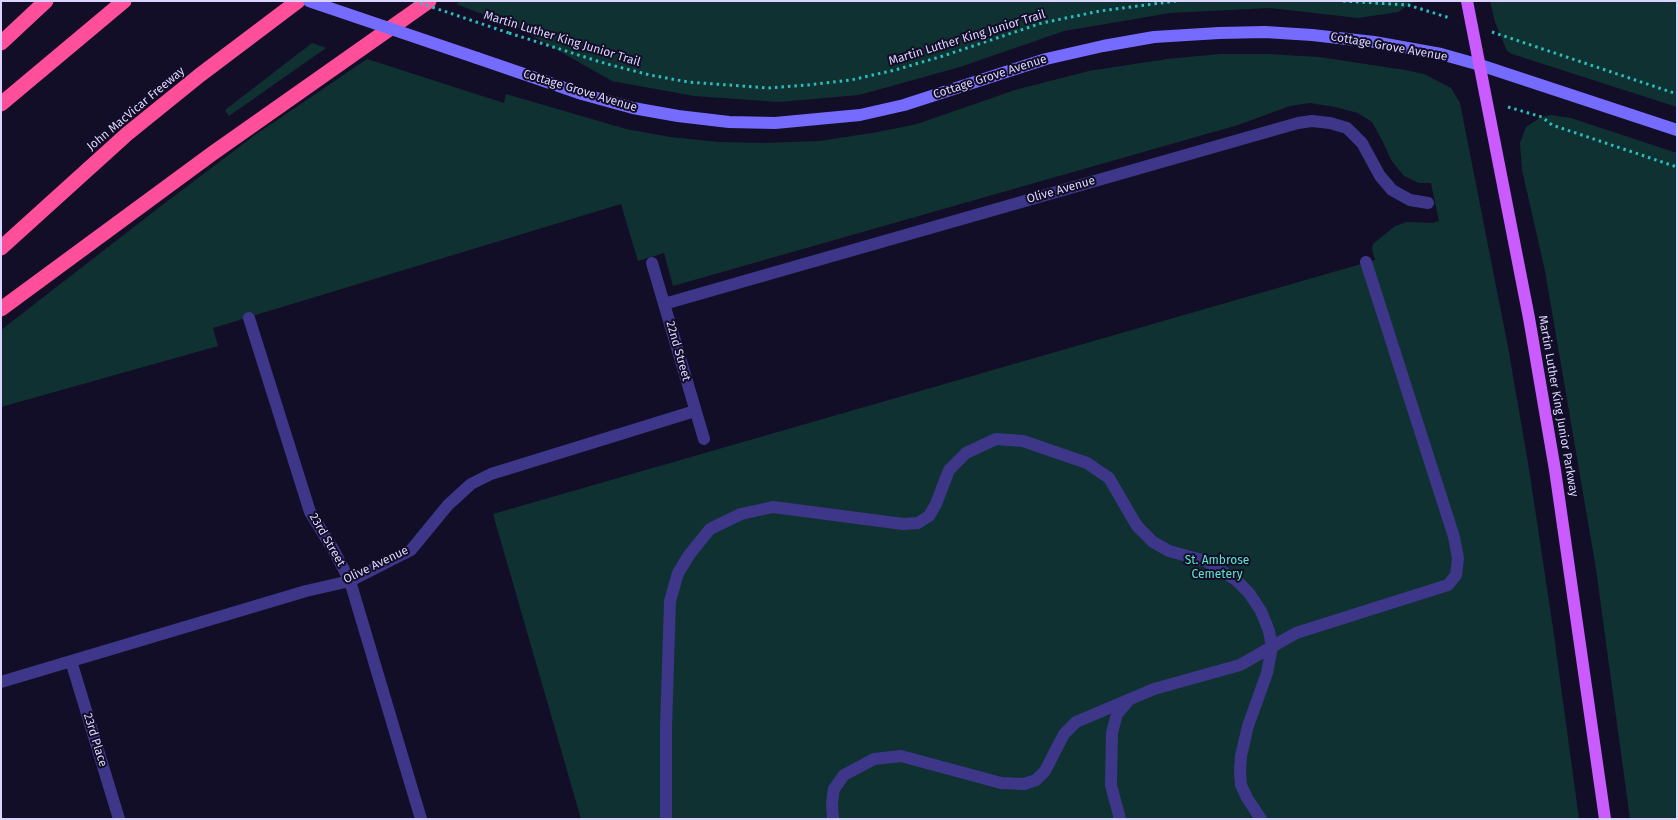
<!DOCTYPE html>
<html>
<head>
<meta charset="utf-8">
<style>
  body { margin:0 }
  #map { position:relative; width:1678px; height:820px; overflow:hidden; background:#130e27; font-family:"Fira Sans",sans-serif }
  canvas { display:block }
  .frame { position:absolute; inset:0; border:2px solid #dbd4ff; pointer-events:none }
</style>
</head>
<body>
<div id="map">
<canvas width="1678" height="820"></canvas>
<div class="frame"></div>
</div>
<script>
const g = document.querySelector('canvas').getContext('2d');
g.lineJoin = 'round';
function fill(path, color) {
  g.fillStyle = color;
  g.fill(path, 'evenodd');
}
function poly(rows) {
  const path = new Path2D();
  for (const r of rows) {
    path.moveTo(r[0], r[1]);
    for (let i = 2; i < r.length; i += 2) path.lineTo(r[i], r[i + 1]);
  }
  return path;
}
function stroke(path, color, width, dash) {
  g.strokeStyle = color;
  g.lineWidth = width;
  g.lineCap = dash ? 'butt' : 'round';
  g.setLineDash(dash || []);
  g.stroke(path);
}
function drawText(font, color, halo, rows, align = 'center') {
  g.font = font + ' "Fira Sans",sans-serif';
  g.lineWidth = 4;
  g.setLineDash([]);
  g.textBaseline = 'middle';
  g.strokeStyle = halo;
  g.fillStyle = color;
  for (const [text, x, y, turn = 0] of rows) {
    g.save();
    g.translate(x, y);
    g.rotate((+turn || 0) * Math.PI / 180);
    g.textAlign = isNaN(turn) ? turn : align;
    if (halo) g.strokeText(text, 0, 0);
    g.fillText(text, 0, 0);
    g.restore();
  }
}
fill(poly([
  [461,1,1414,1,1398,12,1358,18,1270,8,1170,13,1064,31,960,67,859,95,779,102,694,96,612,81,517,27,456,4],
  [1490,1,1677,1,1677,107,1512,54,1507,51,1495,22],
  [312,43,326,48,229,116,225,110],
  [1220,54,1267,54,1319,57,1405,70,1424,74,1451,88,1460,103,1508,347,1529,469,1553,628,1579,819,581,819,493,514,1375,260,1372,249,1373,244,1395,226,1407,222,1432,223,1439,221,1431,183,1419,183,1404,176,1391,160,1383,142,1372,122,1358,113,1335,107,1310,103,1290,106,1238,125,673,286,664,253,638,261,621,204,213,328,218,346,1,407,1,330,161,206,255,135,367,59,504,103,506,94,626,129,670,137,718,142,762,143,820,141,878,132,917,124,1015,90,1089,71,1167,59],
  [1551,115,1571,118,1677,153,1677,819,1630,819,1596,569,1545,271,1522,170,1520,143,1526,127,1541,117]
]), '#103131');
stroke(poly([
  [1343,1,1408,5,1450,18],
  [1492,32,1677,94],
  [509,33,607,64,650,75,688,82,768,88,808,85,851,80,895,70,943,56,1042,23,1100,11,1176,1],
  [1508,107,1542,117,1552,125,1677,167]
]), '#28bfbe', 3, [2.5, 4]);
stroke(poly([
  [666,819,666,728,670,601,678,573,689,555,710,529,741,514,773,507,903,524,918,523,929,516,936,504,949,470,966,453,996,439,1023,441,1087,463,1109,478,1137,526,1153,542,1169,551,1206,561,1236,580,1249,593,1261,611,1269,631,1272,647,1267,673,1248,726,1241,756,1240,771,1241,785,1247,798,1261,819],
  [833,819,832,803,834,789,844,775,874,759,901,756,1001,783,1024,784,1036,780,1045,771,1064,734,1076,722,1154,689,1240,665,1296,633,1448,585,1456,575,1458,558,1454,537,1366,262],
  [1120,819,1111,785,1112,733,1117,714,1128,701]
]), '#3d3689', 12);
stroke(poly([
  [652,263,704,439],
  [664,304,1298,123,1312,121,1330,123,1347,128,1362,143,1380,176,1392,190,1410,200,1428,203],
  [249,318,310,512,333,549,350,581,421,819],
  [71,661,119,819],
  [1,682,306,591,350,581,411,550,448,505,471,484,491,474,695,411]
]), '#3d3689', 12);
stroke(poly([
  [477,58,582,94,633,108,678,116,729,122,775,123,860,115,904,105,1046,59,1103,46,1154,37,1219,33,1265,32,1312,35,1374,42,1441,54,1480,65,1677,130]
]), '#766bff', 12);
stroke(poly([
  [1467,1,1529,318,1555,470,1605,819]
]), '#ca5bff', 12);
stroke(poly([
  [1,43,46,1],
  [1,104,124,1],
  [1,248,127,134,200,75,298,1],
  [1,309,213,153,429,1]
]), '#ff4f9a', 15);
stroke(poly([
  [414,1,509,33]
]), '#28bfbe', 3, [2.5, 4]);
stroke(poly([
  [309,1,477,58]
]), '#766bff', 12);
drawText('12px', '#dbd4ff', '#130e27', [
  ["Martin Luther King Junior Trail",967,38,-17],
  ["Martin Luther King Junior Trail",562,39,17],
  ["Cottage Grove Avenue",1389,47,10],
  ["Cottage Grove Avenue",990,77,-18],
  ["Cottage Grove Avenue",580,91,17],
  ["John MacVicar Freeway",136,109,-40],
  ["Olive Avenue",1061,190,-16],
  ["22nd Street",678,351,74],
  ["Martin Luther King Junior Parkway",1558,406,80],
  ["23rd Street",327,540,60],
  ["Olive Avenue",376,565,-26],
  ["23rd Place",95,740,73]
]);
drawText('12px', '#58e7ca', '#130e27', [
  ["St. Ambrose",1217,561],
  ["Cemetery",1217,575]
]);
</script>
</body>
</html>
